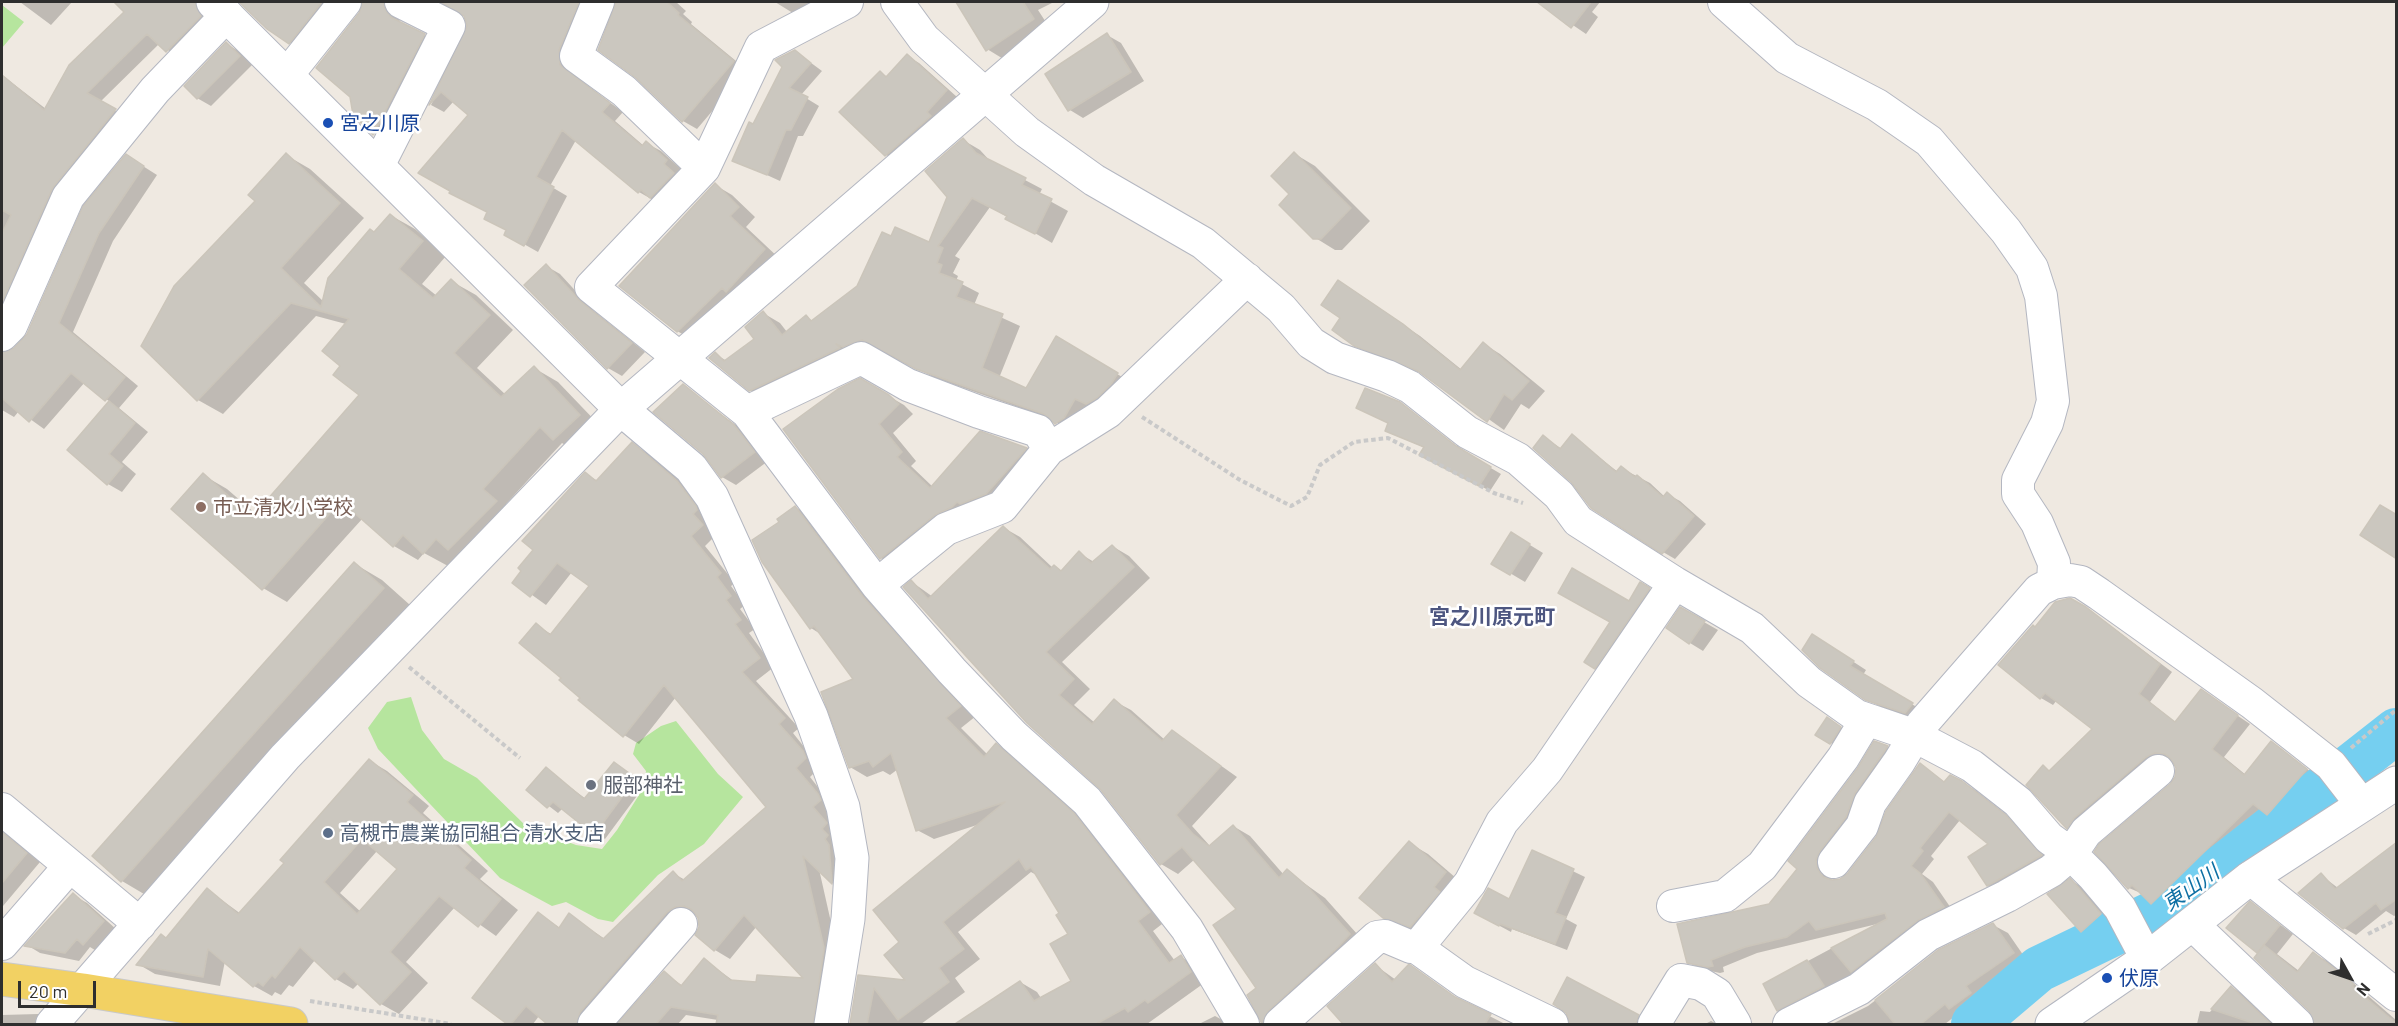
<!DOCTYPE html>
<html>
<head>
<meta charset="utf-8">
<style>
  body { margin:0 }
  #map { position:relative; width:2398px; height:1026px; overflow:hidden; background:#efe9e1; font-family:Barlow,sans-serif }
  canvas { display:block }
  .frame { position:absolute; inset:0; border:3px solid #2e2e2e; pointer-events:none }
  .north { position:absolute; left:2320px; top:948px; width:60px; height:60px; -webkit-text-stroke:4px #fff; paint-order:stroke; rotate:130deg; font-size:16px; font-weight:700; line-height:24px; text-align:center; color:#2e2e2e }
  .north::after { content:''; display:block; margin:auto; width:21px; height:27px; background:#2e2e2e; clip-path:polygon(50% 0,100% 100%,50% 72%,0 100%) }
  .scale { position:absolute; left:18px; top:981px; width:78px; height:27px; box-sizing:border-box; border:3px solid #2e2e2e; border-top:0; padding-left:8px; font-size:18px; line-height:21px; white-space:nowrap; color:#2e2e2e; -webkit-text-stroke:4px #fff; paint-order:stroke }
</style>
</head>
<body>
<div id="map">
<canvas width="2398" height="1026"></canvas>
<div class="frame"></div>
<div class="north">N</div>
<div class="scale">20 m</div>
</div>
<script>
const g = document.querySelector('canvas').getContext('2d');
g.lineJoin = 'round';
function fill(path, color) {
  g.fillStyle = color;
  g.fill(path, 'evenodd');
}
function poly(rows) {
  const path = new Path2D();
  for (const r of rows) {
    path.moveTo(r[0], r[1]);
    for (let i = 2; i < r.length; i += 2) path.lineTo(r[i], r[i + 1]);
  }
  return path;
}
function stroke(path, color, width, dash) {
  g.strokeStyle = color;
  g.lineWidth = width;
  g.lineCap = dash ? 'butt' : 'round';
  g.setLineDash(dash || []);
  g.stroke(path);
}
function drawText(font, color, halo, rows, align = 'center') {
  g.font = font + ' Barlow,"Noto Sans JP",sans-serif';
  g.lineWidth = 5;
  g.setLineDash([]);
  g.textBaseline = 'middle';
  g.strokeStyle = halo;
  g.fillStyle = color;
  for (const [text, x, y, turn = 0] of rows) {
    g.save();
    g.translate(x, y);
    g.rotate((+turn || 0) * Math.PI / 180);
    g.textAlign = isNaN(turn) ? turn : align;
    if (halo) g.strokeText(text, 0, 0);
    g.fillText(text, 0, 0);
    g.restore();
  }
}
fill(poly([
  [2,5,24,22,2,48],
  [411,697,422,730,444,759,477,778,526,826,576,845,602,849,617,830,644,787,646,771,633,754,636,743,661,726,676,721,718,774,743,797,704,844,658,875,613,922,598,919,566,902,552,906,500,878,378,749,368,728,387,702]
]), '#b6e59e');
fill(poly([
  [20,2,72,2,51,25],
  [121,2,211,2,209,17,181,59,159,44,100,102,129,119,2,335,2,75,46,109,126,12,119,4],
  [241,2,343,2,303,51,268,28],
  [364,2,399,2,397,11,400,22,438,43,388,142,374,134,354,114,361,13],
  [441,2,597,2,572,67,579,80,623,112,615,121,644,146,646,143,661,151,681,169,677,173,688,182,653,200,639,192,576,140,550,186,567,196,538,252,506,234,508,230,489,213,470,115,454,101,444,112,431,105,467,34,468,24,461,11],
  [617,2,676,2,686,11,683,14,692,22,691,24,747,70,697,129,683,121,637,77,600,49],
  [775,2,814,2,801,18],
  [958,2,1054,2,1038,10,1051,30,1005,60,987,49],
  [1544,2,1600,2,1592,12,1598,17,1586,34,1542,4],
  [1107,35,1121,43,1144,81,1083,118,1070,110],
  [227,44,240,52,253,64,211,106,197,98],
  [795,51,822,71,801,95,819,106,803,136,798,136,780,181,734,160],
  [907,56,919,63,957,97,898,161,886,155,880,73,888,77],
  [963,140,980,150,991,162,1042,189,1039,195,1068,211,1052,243,990,207,955,256,960,259,953,273,958,276,956,281,979,293,974,305,1020,326,999,378,1027,390,1056,338,1134,384,1073,433,1052,419,935,378,881,349,768,400,750,390,715,354,727,361,757,340,763,313,780,323,787,332,806,317,813,321,858,287,892,238,930,244,949,197],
  [1295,154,1315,166,1370,221,1342,250,1335,250,1314,237,1291,194],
  [286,155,310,169,364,218,304,283,324,302,390,215,415,229,446,256,422,284,437,296,451,281,476,295,513,330,477,368,506,395,534,368,558,382,603,429,578,453,562,443,506,504,520,516,448,566,424,553,418,560,394,546,363,518,287,602,263,588,203,475,227,489,256,514,361,395,343,366,346,324,316,316,223,414,198,400,142,346,258,201],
  [127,156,157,175,113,241,73,332,138,386,119,408,148,432,122,462,136,474,122,492,108,484,69,450,110,402,85,382,44,429,19,411,14,417,2,410,2,354,8,354,25,339],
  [715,185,732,195,755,217,746,227,781,260,695,341,677,331],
  [546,266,560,274,594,311,645,352,622,376,608,368,526,285],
  [1339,282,1420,336,1462,370,1484,344,1500,354,1545,391,1529,409,1521,404,1504,430,1428,376,1373,355,1355,344,1342,318],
  [860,380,904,405,913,414,893,433,916,461,911,466,933,487,1026,447,1040,456,976,512,896,567,881,558,785,430],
  [683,386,748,434,768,461,736,485,722,477],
  [1400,404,1467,454,1501,474,1490,491,1432,460,1425,448,1386,430],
  [1572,436,1618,472,1621,468,1650,483,1665,497,1667,494,1680,501,1706,524,1675,559,1663,552,1544,437,1562,449],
  [632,444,647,453,692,491,717,534,705,546,735,583,731,586,745,605,740,609,755,629,749,633,774,667,756,681,799,728,793,733,820,767,810,777,835,809,827,816,841,832,846,891,832,883,819,869,839,958,828,1024,717,1024,718,1020,686,1015,678,1024,619,1024,664,973,683,986,705,960,735,982,758,984,806,979,757,926,730,959,715,950,697,935,700,927,697,914,690,915,594,1024,550,1024,539,1016,533,1024,509,1024,474,998,539,914,560,928,569,915,605,939,673,873,685,880,768,807,676,697,639,744,624,735,563,678,536,625,551,634,591,586,572,572,546,605,514,582,585,474,598,481],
  [795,507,811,517,976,716,961,728,988,755,997,745,1013,755,1090,824,1166,921,1153,931,1175,961,1181,957,1197,966,1207,981,1147,1024,957,1024,1020,982,1037,992,1041,998,1073,982,1070,935,1061,913,1038,876,1031,872,958,932,980,959,955,978,965,992,921,1024,851,1024,859,977,909,982,901,942,980,824,934,839,917,830,898,769,890,775,883,771,867,777,850,767,856,680,822,635,811,628,781,522],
  [1004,528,1020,537,1053,568,1062,572,1079,553,1094,562,1112,546,1129,556,1150,578,1062,662,1090,689,1074,705,1095,723,1114,701,1131,710,1165,740,1172,731,1237,777,1192,826,1210,846,1233,826,1250,836,1284,875,1287,871,1325,898,1366,944,1282,1024,1262,1024,1258,988,1239,910,1195,859,1178,874,1161,864,1102,789,912,582,933,597],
  [1512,534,1543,553,1525,582,1493,563],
  [355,564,382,580,410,605,149,897,122,881],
  [1641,584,1662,597,1609,675,1595,667,1612,622,1630,603],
  [2087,608,2172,672,2150,702,2176,723,2201,691,2250,724,2224,757,2246,775,2272,743,2318,777,2280,821,2264,811,2164,910,2143,894,2129,888,2177,777,2177,768,2173,760,2159,764,2080,834,2068,827,2043,767,2050,771,2095,729,2057,700,2053,705,2041,698,2036,628],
  [1681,609,1718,630,1703,651,1690,643],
  [1826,644,1866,670,1863,675,1925,712,1919,720,1881,707,1866,699],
  [1834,723,1847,731,1837,747,1817,734],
  [1887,747,1899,754,1828,866,1829,876,1833,881,1841,880,1849,874,1878,837,1920,765,1946,783,1951,777,1975,790,2018,824,2053,862,2000,892,1988,885,1991,844,1960,820,1931,856,1934,859,1922,874,1933,882,1955,914,1790,1017,1778,1010,1765,984,1877,924,1757,953,1723,967,1724,972,1720,973,1701,969,1688,962,1769,905,1799,869],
  [370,761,387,771,429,806,423,813,488,871,480,879,518,910,496,936,455,907,406,962,428,983,399,1014,381,1004,359,983,353,989,336,979,315,960,293,987,289,985,281,995,275,992,272,996,254,986,225,961,220,986,155,974,138,964,167,939,208,890,241,914],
  [377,851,399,869,361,912,340,893],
  [614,764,645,785,605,839,563,808,558,813,528,790,546,769,586,799],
  [2,827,4,832,40,862,3,906,2,912],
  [1409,843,1428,854,1463,884,1430,937,1404,928,1384,917],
  [2396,844,2396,915,2394,916,2386,911,2356,935,2344,928,2321,875,2338,888],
  [1533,852,1585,877,1566,919,1577,925,1567,950,1512,929,1511,932,1487,919,1510,901],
  [2070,880,2084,888,2114,922,2095,939,2082,931],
  [73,895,87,903,117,930,98,952,90,947,79,961,40,953,27,945],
  [2251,903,2293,934,2277,954,2299,971,2314,954,2329,962,2396,1020,2396,1024,2316,1024,2316,1018,2256,958,2260,953,2229,928],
  [1993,925,2008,933,2028,962,1980,995,1985,1002,1965,1017,1959,1013,1945,1024,1832,1024,1868,1006,1938,952],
  [1375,965,1396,980,1409,966,1464,1003,1505,1024,1345,1024,1329,1006],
  [2231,987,2246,996,2276,1024,2197,1024,2200,1011,2210,1012],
  [1631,1012,1649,1024,1571,1024,1571,1023],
  [38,1014,52,1024,2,1024,2,1015],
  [1215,1016,1230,1024,1199,1024],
  [1711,1021,1717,1024,1705,1024]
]), '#0003');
stroke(poly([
  [1974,1024,2039,969,2178,902,2396,731]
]), '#75cff0', 46);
const building = poly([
  [114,2,195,2,201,16,166,52,147,34,87,93,116,109,52,189,2,303,2,233,11,215,2,210,2,75,44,110,69,65,124,12,114,2],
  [239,2,322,2,289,44,267,29,239,2],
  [363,2,383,2,386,11,392,18,425,34,373,135,353,115,350,97,316,68,359,13,363,2],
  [440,2,579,2,559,50,560,65,610,103,602,112,642,146,646,141,667,160,664,164,674,173,650,198,641,190,638,193,562,130,536,177,554,187,524,246,504,235,506,230,484,219,487,212,449,193,450,191,418,173,468,115,441,92,429,105,467,26,464,16,440,2],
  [616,2,667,2,679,13,678,15,734,61,682,122,636,78,598,50,616,2],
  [956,2,1023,2,1034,19,986,51,956,2],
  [1537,2,1591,2,1571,28,1537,2],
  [1107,33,1131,72,1068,111,1045,74,1107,33],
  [226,42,240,56,197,99,184,86,226,42],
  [795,50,811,63,789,88,808,97,791,130,786,130,767,175,732,161,749,122,753,124,782,67,775,60,795,50],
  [907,54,947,90,927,112,931,116,885,156,839,112,880,71,886,77,907,54],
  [963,138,976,153,1026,178,1022,185,1052,199,1035,234,1005,219,1007,216,972,198,938,246,943,248,937,263,942,265,939,273,963,282,956,297,1003,314,982,368,1026,388,1056,336,1118,373,1111,384,1097,398,1086,404,1075,399,1064,418,1055,424,1044,414,916,369,862,340,843,347,836,344,840,348,749,391,709,358,715,352,724,361,754,339,745,327,763,311,782,335,806,315,811,321,857,286,882,232,891,236,895,227,929,242,947,197,925,171,963,138],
  [1294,152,1351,208,1321,239,1313,239,1279,205,1289,194,1271,176,1294,152],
  [286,153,340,203,281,268,321,307,328,278,370,229,374,232,390,214,423,241,399,269,433,298,451,279,490,315,454,353,501,397,534,366,580,415,553,440,540,427,483,489,497,501,448,550,436,539,423,554,403,535,393,547,341,501,262,590,171,509,203,473,252,517,359,395,333,375,340,366,322,351,349,319,291,303,197,401,141,346,174,286,255,201,248,195,286,153],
  [126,154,144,166,99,233,59,323,125,377,105,401,71,373,29,422,2,398,2,352,14,348,27,334,83,206,126,154],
  [715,183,739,207,730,216,765,249,726,292,722,288,677,332,619,286,715,183],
  [546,264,580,301,632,343,607,369,524,285,546,264],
  [1338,280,1403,324,1460,370,1483,342,1529,381,1512,400,1504,394,1487,422,1418,371,1354,346,1332,330,1340,318,1321,305,1338,280],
  [860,378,889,395,899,404,879,424,902,452,897,457,930,488,980,431,1027,448,986,494,960,504,957,502,952,507,935,515,880,559,783,429,838,389,860,378],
  [683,384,734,425,755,452,721,478,703,454,653,412,683,384],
  [1365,388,1400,402,1456,446,1491,467,1479,486,1419,455,1424,447,1385,431,1388,423,1356,408,1365,388],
  [109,401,135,423,109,454,123,466,107,485,67,450,109,401],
  [1572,434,1616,472,1621,466,1635,477,1637,475,1663,497,1667,492,1694,516,1662,554,1591,508,1571,482,1533,448,1543,435,1560,449,1572,434],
  [632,442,677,481,696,506,697,510,693,514,703,525,691,536,721,573,717,577,731,596,726,600,741,620,735,624,760,658,742,672,785,718,779,724,803,751,806,758,796,768,818,794,821,800,813,807,827,823,822,829,828,835,825,839,829,845,832,884,803,856,824,948,813,1024,716,1024,718,1015,671,1007,656,1024,617,1024,664,971,681,986,704,958,730,980,756,982,757,975,803,978,744,915,714,951,695,935,699,927,698,918,692,910,684,906,675,907,667,912,580,1012,577,1024,547,1024,526,1006,511,1024,507,1024,472,998,538,912,559,928,569,913,603,939,673,871,682,881,766,807,664,685,623,737,578,700,580,698,559,680,561,678,519,643,536,623,550,635,589,586,557,563,530,597,512,583,521,571,518,568,533,550,522,541,585,472,596,481,632,442],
  [2380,505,2397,515,2397,559,2360,535,2380,505],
  [795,506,863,597,961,706,946,718,984,757,996,743,1074,813,1150,912,1138,921,1169,963,1181,955,1191,972,1148,1003,1145,1000,1128,1012,1125,1008,1096,1024,955,1024,1020,981,1034,1001,1071,981,1050,944,1068,934,1056,915,1059,913,1031,867,1026,870,1019,859,943,922,964,949,939,968,949,982,898,1020,874,988,867,1024,850,1024,858,975,905,980,884,955,899,942,873,910,1005,802,916,831,891,753,873,767,869,761,849,768,821,692,853,679,814,626,810,629,762,562,752,540,779,522,777,519,795,506],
  [1003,526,1050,569,1054,565,1061,571,1079,551,1091,563,1112,545,1134,567,1046,652,1074,679,1059,695,1092,724,1114,699,1162,741,1172,730,1221,766,1176,815,1193,834,1209,846,1233,825,1279,878,1287,869,1308,887,1350,934,1338,947,1268,1011,1262,1024,1247,995,1256,988,1213,925,1236,909,1182,847,1160,865,1101,790,1027,723,903,587,911,580,928,599,1003,526],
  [1511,532,1530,544,1510,575,1491,564,1511,532],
  [354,562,384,588,121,882,92,856,354,562],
  [1572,568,1629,601,1640,582,1650,588,1595,669,1584,662,1610,622,1558,593,1572,568],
  [2070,598,2086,607,2160,664,2139,694,2175,722,2201,689,2238,715,2212,749,2244,775,2271,741,2307,769,2267,815,2253,804,2151,904,2132,885,2128,889,2094,852,2099,844,2170,784,2175,777,2176,768,2171,759,2165,754,2155,753,2146,757,2074,818,2067,829,2026,785,2043,765,2049,771,2092,729,2045,693,2040,699,1998,665,2033,625,2035,627,2055,602,2070,598],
  [1680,607,1705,621,1689,644,1666,628,1680,607],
  [1812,634,1854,661,1850,666,1913,703,1905,713,1865,700,1820,668,1802,650,1812,634],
  [1827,717,1841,727,1830,744,1815,735,1827,717],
  [1874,741,1888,746,1855,793,1846,817,1820,851,1816,859,1817,868,1823,877,1832,880,1840,879,1848,873,1876,837,1886,811,1920,763,1944,782,1950,775,1962,781,2006,815,2042,855,1987,886,1968,857,1988,844,1949,812,1920,848,1923,851,1911,866,1920,873,1944,907,1917,921,1851,972,1831,948,1887,919,1885,913,1816,930,1809,921,1787,937,1745,947,1711,960,1713,966,1707,967,1687,963,1677,924,1769,904,1797,869,1788,861,1857,769,1874,741],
  [369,759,413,795,407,802,471,860,464,868,501,899,478,927,439,896,390,952,411,972,380,1005,344,971,335,980,300,947,275,978,272,975,263,986,258,982,253,987,208,949,203,977,136,965,161,934,166,938,207,888,238,914,284,863,280,860,369,759],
  [362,839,397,869,357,914,324,882,362,839],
  [614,762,636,778,594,835,553,802,547,808,526,790,546,767,584,799,614,762],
  [2,832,27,853,2,883,2,832],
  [1409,841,1446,872,1434,887,1440,892,1410,927,1383,918,1359,898,1409,841],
  [2397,842,2397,899,2381,910,2376,903,2343,929,2298,893,2321,873,2335,889,2397,842],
  [1532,850,1574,869,1555,913,1566,917,1555,944,1500,924,1499,926,1474,913,1488,888,1509,899,1532,850],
  [2070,878,2101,914,2081,932,2047,894,2070,878],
  [73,893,104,921,83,945,77,939,65,953,24,946,73,893],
  [2250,901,2280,925,2257,953,2226,928,2250,901],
  [1993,923,2014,953,1966,986,1971,993,1949,1009,1945,1004,1921,1024,1895,1024,1875,1000,1938,950,1993,923],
  [2264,945,2297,972,2313,952,2354,984,2352,986,2397,1024,2314,1024,2309,1011,2254,958,2264,945],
  [1807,960,1824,986,1777,1011,1763,984,1807,960],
  [1375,963,1392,982,1409,964,1455,997,1491,1014,1485,1024,1343,1024,1327,1006,1375,963],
  [1567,977,1639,1015,1636,1024,1570,1024,1566,1013,1553,1004,1567,977],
  [2231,986,2271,1024,2256,1024,2211,1009,2231,986]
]);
fill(building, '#cbc7bf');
stroke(building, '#cbc5ba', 1.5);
const street = poly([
  [598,2,576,56,624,91,704,168,761,47,847,2],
  [897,2,924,39,1027,132,1094,180,1203,243,1281,308,1311,343,1335,358,1387,376,1410,387,1467,432,1518,459,1559,495,1578,521,1675,583,1752,628,1809,682,1857,716,1913,735,1972,766,2018,802,2049,838,2071,854,2093,876,2120,908,2147,959],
  [1724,2,1787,58,1877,105,1929,141,2006,231,2032,268,2041,296,2053,401,2047,423,2018,480,2018,494,2037,523,2054,563,2053,583],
  [287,75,345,2],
  [378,166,449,26,401,2],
  [704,168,591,287,747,412,877,585,952,671,1014,736,1087,801,1187,929,1243,1024],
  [2,335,11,326,68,197,155,90,227,15],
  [747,412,861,358,908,385,979,412,1038,431,1049,449],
  [877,585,946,529,1002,507,1049,449,1108,412,1247,279],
  [2,809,140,924],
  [1834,862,1862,826,1870,803,1899,762,1922,724,2039,590,2053,583,2070,580,2081,582,2099,594,2252,703,2331,765,2362,805],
  [2250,878,2396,995],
  [1673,906,1725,896,1762,866,1843,758,1866,720],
  [2192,924,2297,1024],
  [2,944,69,867],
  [1416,947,1465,982,1552,1024],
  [52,1024,285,757,621,409],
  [594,1024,681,924],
  [1280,1024,1377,937,1385,936,1411,947,1420,944,1470,883,1502,822,1547,770,1675,583],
  [1654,1024,1681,980,1701,984,1717,994,1735,1024],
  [1789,1024,1859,989,1928,935,2007,896,2051,871,2071,854,2086,832,2158,771]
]);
const secondary = poly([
  [213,2,621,409,691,468,712,497,811,716,843,807,852,858,848,919,831,1024],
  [621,409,1092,2],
  [2052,1024,2147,959,2250,878,2396,783]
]);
const primary = poly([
  [2,979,83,990,291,1024]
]);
stroke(street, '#b4b7c1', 34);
stroke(secondary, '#b4b7c1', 35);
stroke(primary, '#c9c9c9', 35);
stroke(poly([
  [1142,417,1240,480,1291,506,1307,497,1320,465,1354,442,1388,438,1494,493,1523,503],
  [409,667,520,758],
  [2351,748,2396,710],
  [2368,934,2396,920],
  [310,1001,451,1024]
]), '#c9c9c9', 4, [4.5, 3]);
stroke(street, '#fff', 32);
stroke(secondary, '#fff', 33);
stroke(primary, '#f2d163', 33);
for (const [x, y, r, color] of [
  [328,123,6,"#1a4fb4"],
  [201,507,6,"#8d6e63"],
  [591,785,6,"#6b7280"],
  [328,833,6,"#5c6f8a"],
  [2107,978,6,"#1a4fb4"]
]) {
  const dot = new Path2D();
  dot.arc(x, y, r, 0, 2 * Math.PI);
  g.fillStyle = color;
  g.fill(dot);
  stroke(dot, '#fff', 2);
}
drawText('20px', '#164399', '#fff', [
  ["宮之川原",340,123],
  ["伏原",2119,978]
], 'left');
drawText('20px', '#785e54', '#fff', [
  ["市立清水小学校",213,507]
], 'left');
drawText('20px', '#5b616d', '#fff', [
  ["服部神社",603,785]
], 'left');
drawText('20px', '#4e5e75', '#fff', [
  ["高槻市農業協同組合 清水支店",340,833]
], 'left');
drawText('bold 21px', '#4d5680', '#fff', [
  ["宮之川原元町",1492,617]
]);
drawText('italic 21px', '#0d6fa3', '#fff', [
  ["東山川",2191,888,-35]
]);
</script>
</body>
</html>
